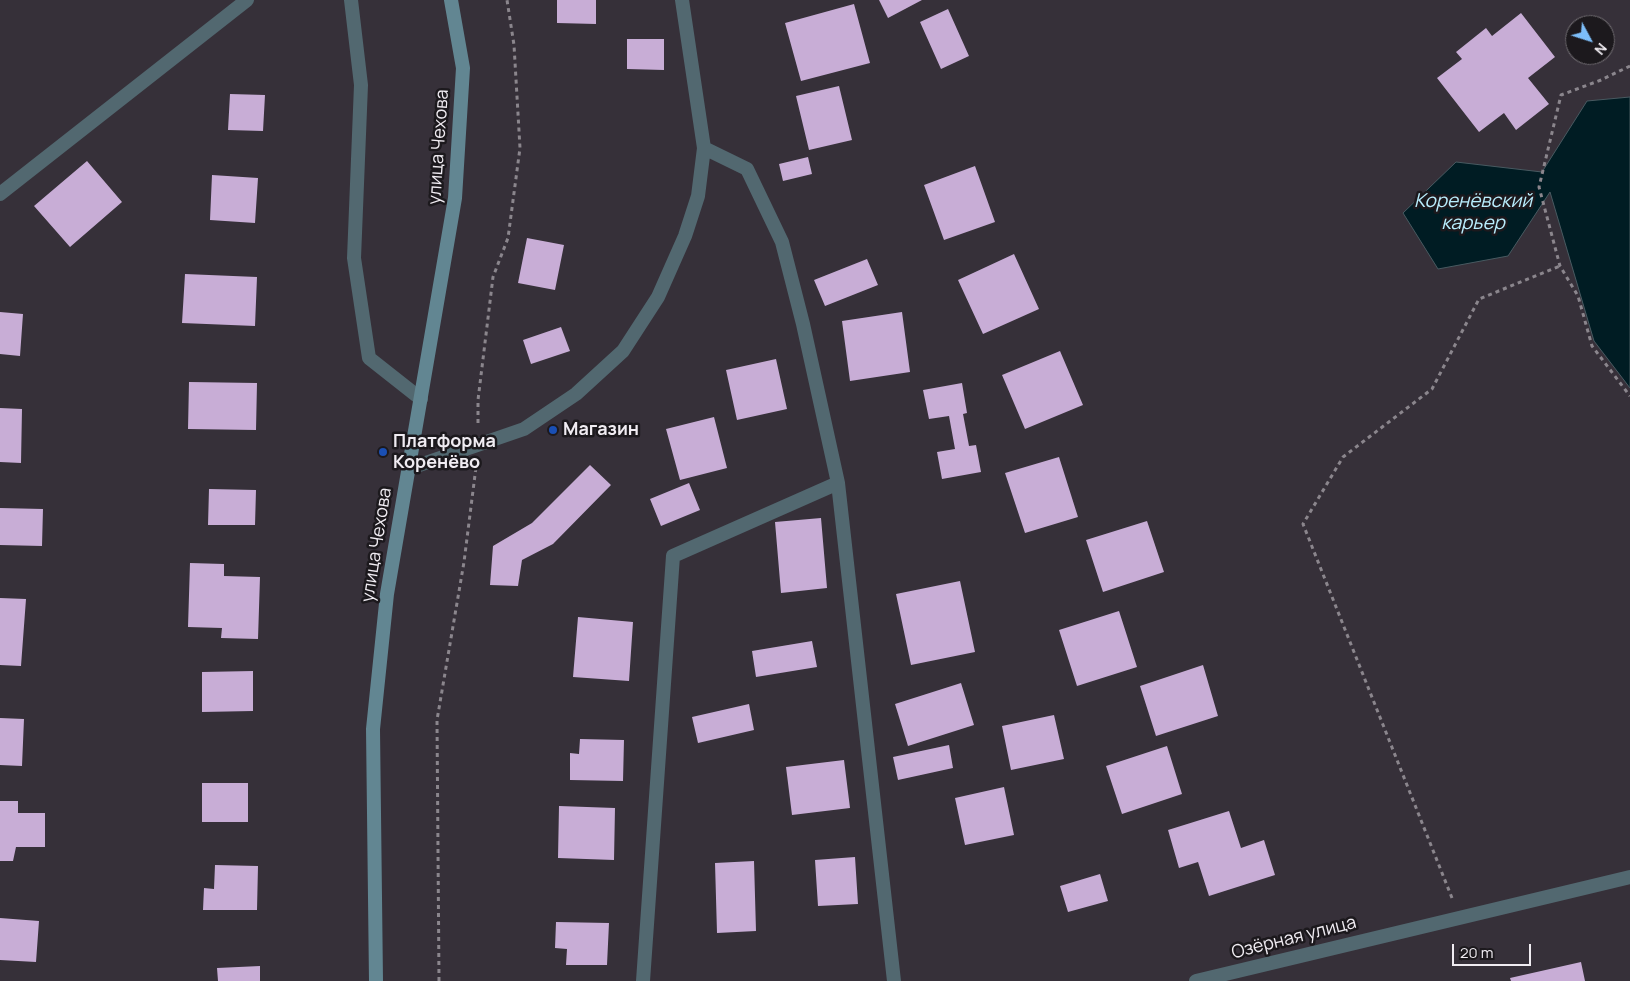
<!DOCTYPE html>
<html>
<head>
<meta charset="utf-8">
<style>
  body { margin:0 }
  #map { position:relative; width:1630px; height:981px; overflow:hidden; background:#363039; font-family:Manrope,sans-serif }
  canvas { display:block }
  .north { position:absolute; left:1565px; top:15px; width:50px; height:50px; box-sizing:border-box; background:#1c191d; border:1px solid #716d72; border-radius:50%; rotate:130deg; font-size:14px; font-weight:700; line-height:20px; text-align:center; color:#f0ecf2 }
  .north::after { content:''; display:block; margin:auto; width:18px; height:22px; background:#7dbef9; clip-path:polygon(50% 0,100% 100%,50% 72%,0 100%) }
  .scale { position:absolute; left:1452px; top:944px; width:79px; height:22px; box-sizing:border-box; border:2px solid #f0ecf2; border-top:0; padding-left:6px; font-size:15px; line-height:18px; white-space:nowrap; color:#f0ecf2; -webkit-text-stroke:4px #1c191d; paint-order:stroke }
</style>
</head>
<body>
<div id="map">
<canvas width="1630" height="981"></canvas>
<div class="north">N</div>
<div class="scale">20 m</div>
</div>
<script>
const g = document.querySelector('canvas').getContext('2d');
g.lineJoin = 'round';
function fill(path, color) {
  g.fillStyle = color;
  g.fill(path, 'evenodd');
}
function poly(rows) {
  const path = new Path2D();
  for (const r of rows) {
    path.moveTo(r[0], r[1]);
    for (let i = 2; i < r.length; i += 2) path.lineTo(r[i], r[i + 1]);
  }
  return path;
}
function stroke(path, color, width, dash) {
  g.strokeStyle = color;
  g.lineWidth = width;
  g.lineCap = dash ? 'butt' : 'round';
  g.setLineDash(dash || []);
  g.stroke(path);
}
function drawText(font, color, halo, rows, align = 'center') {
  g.font = font + ' Manrope,sans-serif';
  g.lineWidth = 5;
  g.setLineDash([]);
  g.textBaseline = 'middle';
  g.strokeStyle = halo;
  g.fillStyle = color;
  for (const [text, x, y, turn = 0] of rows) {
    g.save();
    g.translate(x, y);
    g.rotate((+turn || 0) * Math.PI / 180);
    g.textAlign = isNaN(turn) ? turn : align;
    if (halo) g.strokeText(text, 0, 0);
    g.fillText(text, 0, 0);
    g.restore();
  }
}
const water = poly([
  [1630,97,1630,388,1594,341,1550,192,1508,256,1438,269,1403,213,1456,162,1542,172,1587,101,1630,97]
]);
fill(water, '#001c23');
stroke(water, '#485a61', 1);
fill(poly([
  [557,0,596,0,596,24,557,23],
  [879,0,922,0,888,18],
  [854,4,870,63,801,81,785,23],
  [948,9,969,56,941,69,920,22],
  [1521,13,1555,57,1528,78,1549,104,1516,130,1504,113,1479,132,1437,78,1462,59,1456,52,1486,28,1492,36],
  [627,39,664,39,664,70,627,69],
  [839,86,852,140,809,150,796,96],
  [230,94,265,95,263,131,228,130],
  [808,157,812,174,783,181,779,164],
  [87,161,122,202,70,247,34,206],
  [975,166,995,222,944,240,924,185],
  [212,175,258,178,255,223,210,220],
  [527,238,564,245,555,290,518,283],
  [1014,254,1039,309,983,334,958,280],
  [867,259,878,285,825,306,814,280],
  [185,274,257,277,255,326,182,323],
  [0,312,23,314,20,356,0,354],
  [902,312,910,372,850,381,842,321],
  [561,327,570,351,531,364,523,340],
  [1060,351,1083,405,1025,429,1002,375],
  [776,359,787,409,737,420,726,370],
  [189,382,257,383,256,430,188,429],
  [962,383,967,413,963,414,969,446,976,445,981,472,942,479,937,452,955,449,949,416,929,419,923,390],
  [0,408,22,409,21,463,0,462],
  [714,417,727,468,680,480,666,429],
  [1059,457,1078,517,1025,533,1005,473],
  [590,465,611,485,553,544,522,560,518,586,490,585,493,546,532,523],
  [689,483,700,510,661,526,650,499],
  [209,489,256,490,255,525,208,525],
  [0,508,43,509,42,546,0,545],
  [821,518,827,588,781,593,775,522],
  [1147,521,1164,572,1103,592,1086,540],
  [190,563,224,564,224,576,260,577,258,639,221,638,222,628,188,627],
  [960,581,975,652,911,665,896,594],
  [0,598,26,599,21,666,0,665],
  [1119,611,1137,667,1077,686,1059,630],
  [578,617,633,622,629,681,573,677],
  [812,641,817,667,756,677,752,651],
  [1203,665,1218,716,1156,736,1140,686],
  [253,671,253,711,202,712,202,672],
  [961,683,974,725,908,746,895,704],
  [749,704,754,730,698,743,692,717],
  [1054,715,1064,759,1011,770,1002,726],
  [0,718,24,719,22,766,0,765],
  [580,739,624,740,623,781,570,780,570,753,579,754],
  [949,745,953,768,898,780,893,757],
  [1167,746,1182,794,1122,814,1106,766],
  [844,760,850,808,792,815,786,767],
  [202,783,248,783,248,822,202,822],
  [1004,787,1014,835,965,845,955,798],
  [0,801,18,801,18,813,45,813,45,847,16,847,13,861,0,861],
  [559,806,615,808,614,860,558,858],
  [1229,811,1241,848,1264,840,1275,875,1209,896,1198,862,1179,868,1168,830],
  [855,857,858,904,818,906,815,860],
  [754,861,756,931,717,933,715,863],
  [215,865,258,866,257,910,203,910,204,888,214,889],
  [1100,874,1108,901,1068,912,1060,886],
  [0,918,39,921,36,962,0,960],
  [556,922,609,923,607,965,566,965,567,949,555,948],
  [1581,962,1585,981,1511,981,1510,978],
  [260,966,260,981,218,981,217,968]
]), '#c8add6');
stroke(poly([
  [1630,66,1601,80,1561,95,1539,187,1560,266,1578,296,1592,346,1630,396],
  [478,423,478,400,493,277,508,238,520,148,514,45,507,0],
  [1452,898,1303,524,1343,457,1432,389,1479,299,1560,266],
  [439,981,437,720,464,562,476,467]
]), '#8b868d', 3, [4, 4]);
stroke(poly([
  [351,0,361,85,354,258,369,358,421,399],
  [704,148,747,169,782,242,803,324,838,483,894,981],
  [0,194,247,0],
  [408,469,524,429,576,394,623,351,658,297,685,236,698,196,704,148,682,0],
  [643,981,673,556,838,483],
  [1196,981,1630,877]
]), '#526870', 14);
stroke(poly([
  [376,981,373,729,387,594,455,198,463,68,451,0]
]), '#628692', 14);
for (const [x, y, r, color] of [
  [553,430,5,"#1a4fb4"],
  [383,452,5,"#1a4fb4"]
]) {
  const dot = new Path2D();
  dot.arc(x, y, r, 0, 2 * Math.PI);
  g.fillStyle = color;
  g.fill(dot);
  stroke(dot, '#1c191d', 2);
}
drawText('18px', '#f0ecf2', '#1c191d', [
  ["улица Чехова",439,147,-86],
  ["улица Чехова",377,545,-81],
  ["Озёрная улица",1294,938,-14]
]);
drawText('bold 18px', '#f0ecf2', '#1c191d', [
  ["Магазин",563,430],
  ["Платформа",393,442],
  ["Коренёво",393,463]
], 'left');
drawText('italic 19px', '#b9edfc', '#1c191d', [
  ["Коренёвский",1473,202],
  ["карьер",1473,224]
]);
</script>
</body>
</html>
